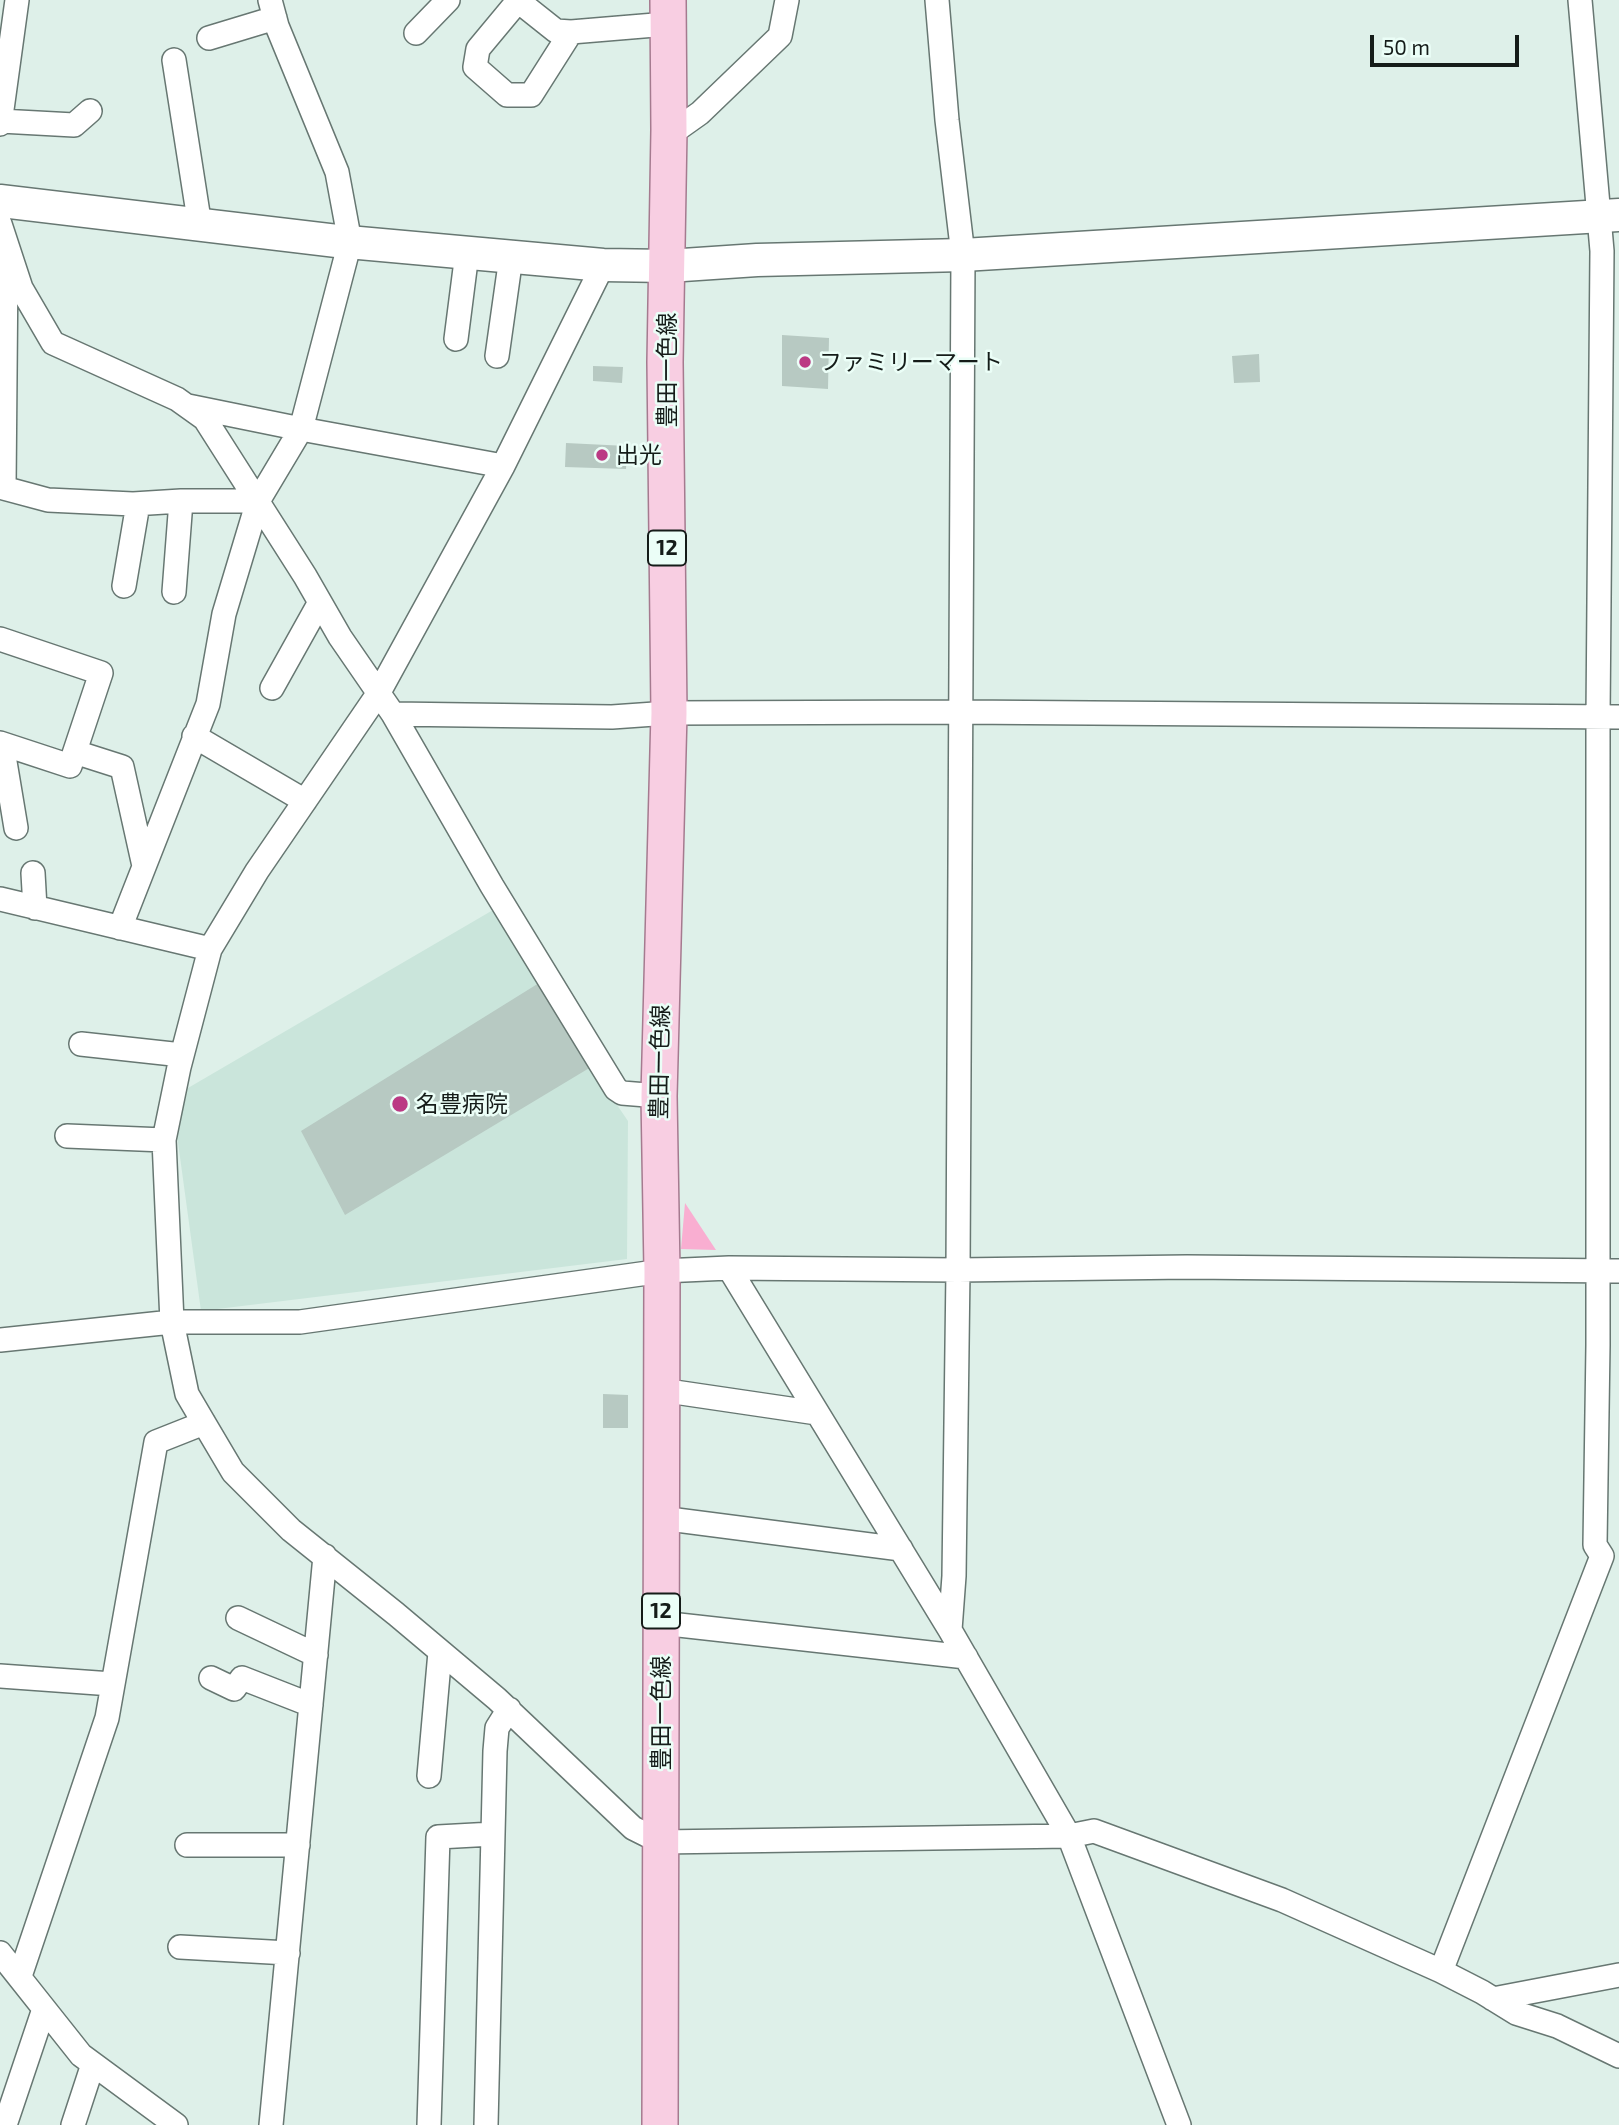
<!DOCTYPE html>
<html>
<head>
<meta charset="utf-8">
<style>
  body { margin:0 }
  #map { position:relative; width:1619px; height:2125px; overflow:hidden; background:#def0e9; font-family:"Exo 2",sans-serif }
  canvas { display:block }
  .scale { position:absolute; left:1370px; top:35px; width:149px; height:32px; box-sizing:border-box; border:4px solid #151c19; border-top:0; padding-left:9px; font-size:21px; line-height:24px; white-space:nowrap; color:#151c19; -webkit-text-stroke:5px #ebfef7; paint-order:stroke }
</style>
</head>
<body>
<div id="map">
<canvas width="1619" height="2125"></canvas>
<div class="scale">50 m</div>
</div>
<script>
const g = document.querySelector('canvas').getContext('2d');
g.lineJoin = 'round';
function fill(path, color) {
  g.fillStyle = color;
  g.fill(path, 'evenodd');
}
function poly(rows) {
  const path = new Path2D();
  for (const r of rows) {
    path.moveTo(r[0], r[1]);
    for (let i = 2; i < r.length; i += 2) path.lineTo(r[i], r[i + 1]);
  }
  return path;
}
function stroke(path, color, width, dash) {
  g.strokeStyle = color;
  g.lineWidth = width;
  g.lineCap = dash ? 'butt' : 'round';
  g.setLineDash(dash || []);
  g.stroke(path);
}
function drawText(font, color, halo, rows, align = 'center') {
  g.font = font + ' "Exo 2","Noto Sans JP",sans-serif';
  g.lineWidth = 5;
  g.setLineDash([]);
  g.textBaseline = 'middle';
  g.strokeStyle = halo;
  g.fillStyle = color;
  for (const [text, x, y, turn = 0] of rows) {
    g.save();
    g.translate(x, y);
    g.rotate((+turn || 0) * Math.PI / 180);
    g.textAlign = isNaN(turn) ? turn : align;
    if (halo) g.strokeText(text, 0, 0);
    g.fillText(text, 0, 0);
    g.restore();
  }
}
fill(poly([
  [493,910,591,1067,628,1121,627,1259,201,1311,177,1135,188,1088]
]), '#cae5db');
fill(poly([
  [685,1203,716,1250,681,1249]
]), '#f9aed1');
fill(poly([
  [782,335,829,338,828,389,782,386],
  [1259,354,1260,382,1234,383,1232,356],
  [593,366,623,367,622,383,593,381],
  [566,443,627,446,626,469,565,467],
  [539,983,591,1067,345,1215,301,1131],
  [603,1394,628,1395,628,1428,603,1428]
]), '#b7c9c2');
const street = poly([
  [517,0,556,31,571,32,667,24],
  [937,0,947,120,963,255,958,1270,954,1576,950,1630],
  [1580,0,1602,251,1598,717,1598,1345,1595,1545,1602,1556],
  [518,1,478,49,475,67,507,95,531,95,571,32],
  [416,33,448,0],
  [209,38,275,18],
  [174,60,200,226],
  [0,121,74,125,90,111],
  [0,124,17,0],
  [669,135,700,113,780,36,787,0],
  [0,224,21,288,53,343,177,399,205,419,305,576,340,637,393,714,492,886,616,1089,622,1093,659,1096],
  [603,265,503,466,378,694,257,871,210,949,179,1067,164,1140,172,1322,187,1394,204,1423,233,1472,291,1530,396,1614,497,1699,633,1828,661,1842,1069,1836,1094,1831,1282,1900,1441,1971,1482,1992,1516,2013,1557,2026,1619,2056],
  [456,339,467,253],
  [497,356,511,257],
  [188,406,301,429,503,466],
  [0,487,48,500,133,504,181,501,258,501],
  [4,488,6,263],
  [124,586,138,504],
  [174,592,181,501],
  [0,639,101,673,70,766,0,743],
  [272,688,320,602],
  [393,714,612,717,669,713,960,712,1619,717],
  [194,736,305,801],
  [2,744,16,828],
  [75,752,122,767,144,866],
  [33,873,35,908],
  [0,899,210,949],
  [120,928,208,704,224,614,258,501,301,429,350,242,337,172,277,26,270,0],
  [81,1044,182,1055],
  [67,1136,164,1140],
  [729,1268,950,1630,1069,1836,1179,2125],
  [0,1340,172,1322,300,1322,662,1271,729,1268,958,1270,1187,1267,1619,1271],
  [661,1390,817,1413],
  [661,1518,901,1549],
  [238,1618,316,1655],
  [661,1623,966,1657],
  [0,1676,112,1684],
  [211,1678,234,1689,242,1678,311,1705],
  [429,1776,440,1652],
  [187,1845,298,1845],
  [180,1947,288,1953],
  [0,1953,81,2055,176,2125],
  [1441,1971,1602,1556],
  [20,1976,107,1718,156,1442,204,1423],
  [1493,1999,1619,1975],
  [5,2125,44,2009],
  [73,2125,93,2064],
  [271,2125,325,1556],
  [429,2125,438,1837,493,1834],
  [486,2125,495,1751,497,1728,509,1709]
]);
const secondary = poly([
  [0,201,337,241,603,265,668,266,757,260,963,255,1619,215]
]);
const primary = poly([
  [660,2125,662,1271,659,1096,669,713,665,362,669,130,668,0]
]);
stroke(street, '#677772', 26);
stroke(secondary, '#677772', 35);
stroke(primary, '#a57a8f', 38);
stroke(street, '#fff', 23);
stroke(secondary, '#fff', 32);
stroke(primary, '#f8cee2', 35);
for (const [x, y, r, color] of [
  [805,362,7,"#bb3a84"],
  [602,455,7,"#bb3a84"],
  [400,1104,9,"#bb3a84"]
]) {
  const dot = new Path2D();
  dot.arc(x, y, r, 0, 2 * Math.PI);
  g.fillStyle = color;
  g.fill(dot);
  stroke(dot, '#ebfef7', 2.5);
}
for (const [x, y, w] of [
  [667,548,38],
  [661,1611,38]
]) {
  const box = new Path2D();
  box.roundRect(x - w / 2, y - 17.5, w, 35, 5);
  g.fillStyle = '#ebfef7';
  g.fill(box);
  stroke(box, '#151c19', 2);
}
drawText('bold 21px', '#151c19', null, [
  ["12",667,548],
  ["12",661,1611]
]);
drawText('23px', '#151c19', '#ebfef7', [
  ["ファミリーマート",819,362],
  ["出光",616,455],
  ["名豊病院",416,1104]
], 'left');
drawText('23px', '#151c19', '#ebfef7', [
  ["豊田一色線",667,370,-90],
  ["豊田一色線",660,1062,-89],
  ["豊田一色線",661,1713,-90]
]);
</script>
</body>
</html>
